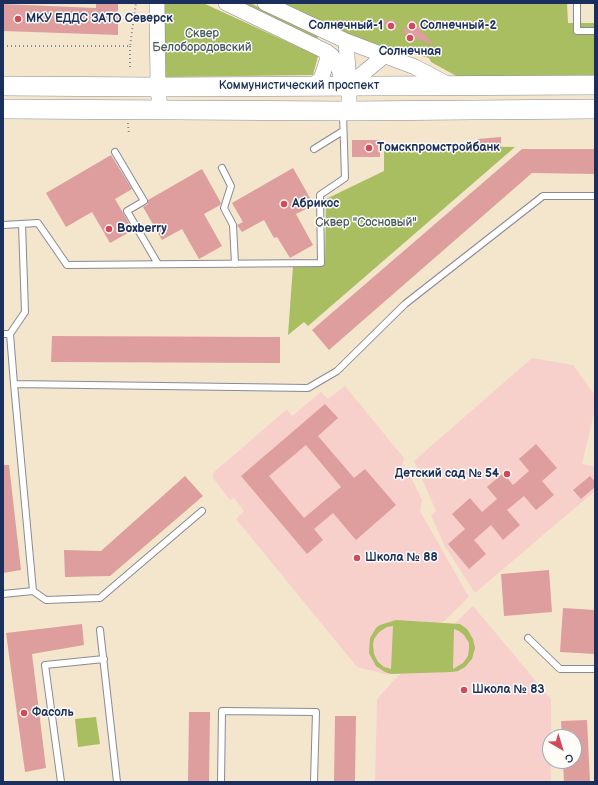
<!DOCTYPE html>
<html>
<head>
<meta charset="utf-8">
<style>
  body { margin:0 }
  #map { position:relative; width:598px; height:785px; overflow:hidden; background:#f4e6cd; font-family:"Balsamiq Sans",sans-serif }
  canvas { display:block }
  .frame { position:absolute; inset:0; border:4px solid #1b2f5e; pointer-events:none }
  .north { position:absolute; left:542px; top:729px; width:40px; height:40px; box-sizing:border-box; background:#fdfcf7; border:1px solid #a3aaba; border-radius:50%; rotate:142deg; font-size:11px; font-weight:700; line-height:16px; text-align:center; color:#1b2f5e }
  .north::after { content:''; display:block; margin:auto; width:14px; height:18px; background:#d1495b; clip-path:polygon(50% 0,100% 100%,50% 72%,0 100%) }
</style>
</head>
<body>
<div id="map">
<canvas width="598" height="785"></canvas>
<div class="frame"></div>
<div class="north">С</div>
</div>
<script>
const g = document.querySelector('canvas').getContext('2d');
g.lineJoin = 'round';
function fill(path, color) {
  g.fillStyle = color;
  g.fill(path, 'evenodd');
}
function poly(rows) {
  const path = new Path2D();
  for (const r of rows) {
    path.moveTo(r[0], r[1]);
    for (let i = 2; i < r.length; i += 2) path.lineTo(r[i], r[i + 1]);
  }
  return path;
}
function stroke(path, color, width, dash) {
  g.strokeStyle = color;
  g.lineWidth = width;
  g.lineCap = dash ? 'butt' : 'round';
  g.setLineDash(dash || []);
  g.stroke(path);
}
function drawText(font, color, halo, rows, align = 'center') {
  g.font = font + ' "Balsamiq Sans",sans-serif';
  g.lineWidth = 3;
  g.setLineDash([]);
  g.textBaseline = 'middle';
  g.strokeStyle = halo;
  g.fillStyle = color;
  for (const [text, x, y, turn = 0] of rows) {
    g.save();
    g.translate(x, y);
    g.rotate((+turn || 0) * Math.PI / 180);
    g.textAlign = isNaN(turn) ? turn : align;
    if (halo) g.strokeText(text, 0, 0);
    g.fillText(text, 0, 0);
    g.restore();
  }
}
fill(poly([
  [532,358,573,365,595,395,595,409,582,464,595,467,594,478,595,479,595,491,475,593,444,545,431,515,436,511,414,461],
  [345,386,404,458,402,466,410,475,422,500,420,511,469,597,389,675,357,667,236,519,244,511,234,498,230,500,213,478,213,473,287,409,292,416,321,392,328,399],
  [473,606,551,699,551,737,550,737,551,782,375,782,377,699,393,681]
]), '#f7d0cc');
fill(poly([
  [165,3,203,3,318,56,313,75,165,77],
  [240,3,250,3,318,36,317,40],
  [276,3,567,3,568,23,595,23,595,77,460,78,431,62,429,58,395,48,392,50,378,50],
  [384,145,515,147,308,326,304,322,288,335,293,266,325,265,326,199,384,171],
  [396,620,460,624,467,629,473,639,475,648,472,659,465,667,458,671,452,672,391,674,385,672,376,666,371,657,369,653,370,638,376,628,380,625],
  [393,626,391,669,384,667,378,662,374,654,373,644,374,639,379,632,387,627],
  [454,629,459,631,464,635,469,643,469,648,468,656,463,663,453,669],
  [96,717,100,744,78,747,75,719]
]), '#a9bd61');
fill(poly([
  [96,3,118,3,118,35,3,31,3,4,96,8],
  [411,19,434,45,402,33],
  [395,20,396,31,377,21],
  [501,137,501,147,478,149,478,139],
  [352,140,380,140,380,157,352,157],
  [522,149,595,149,595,174,532,173,329,350,312,330],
  [111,155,132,189,115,199,133,230,110,243,92,212,66,227,46,193],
  [293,168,314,205,296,214,313,245,290,258,277,237,274,238,264,220,242,232,237,225,243,222,232,203],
  [202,169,221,203,220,205,204,214,222,246,199,259,182,229,162,240,143,207,148,204,148,200],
  [52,336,280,337,280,363,51,362],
  [325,404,338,418,318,436,354,478,365,469,396,505,356,540,333,513,314,529,323,540,307,554,241,476],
  [306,445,341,487,304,518,269,476],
  [536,444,557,468,542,481,554,495,536,510,524,496,507,510,520,525,503,540,491,525,474,540,486,554,469,569,448,544,465,529,452,514,470,498,482,512,497,499,487,487,503,473,513,485,529,471,519,459],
  [3,465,9,465,21,570,3,573],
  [185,476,203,496,110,576,65,577,64,550,101,551],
  [590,476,595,482,595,487,581,499,573,490],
  [549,570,552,612,504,616,501,574],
  [563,608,595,610,595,654,560,652],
  [82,624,84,645,32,654,46,768,25,772,6,633],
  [189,712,210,712,209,782,188,782],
  [335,716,356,716,355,782,334,782],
  [587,720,590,782,564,782,563,761,574,761,574,737,562,737,561,721]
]), '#de9e9d');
const service = poly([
  [577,3,577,31,595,31],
  [314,149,343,131],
  [115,152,144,201,127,211,158,264],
  [222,168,231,186,224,208,233,225,235,264],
  [3,225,38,223,67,265,321,263,320,195,345,178,343,113],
  [3,334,10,334,14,384,308,388,337,371,405,304,543,196,595,196],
  [10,334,25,312,22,224],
  [14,384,33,591],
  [3,594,33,591,46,600,100,598,202,511],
  [100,630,117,782],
  [528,638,560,669,595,669],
  [61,782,45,665,104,659],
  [221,782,222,711,316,712,314,782]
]);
const tertiary = poly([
  [157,3,158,87,160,110],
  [226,3,327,52,332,56,339,69,341,77,349,85],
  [265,3,346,41,415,67,449,85],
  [346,41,349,85,349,111],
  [349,85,384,56],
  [312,86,321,79,327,61,327,52]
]);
const primary = poly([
  [3,86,158,87,595,85],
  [3,109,349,111,595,109]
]);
stroke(service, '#888a96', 8);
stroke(tertiary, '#888a96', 16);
stroke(primary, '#888a96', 20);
stroke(poly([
  [3,46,130,46,136,3],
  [130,67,130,46],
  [128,123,129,135]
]), '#888a96', 2, [1, 3]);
stroke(service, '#fff', 6);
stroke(tertiary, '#fff', 15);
stroke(primary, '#fff', 19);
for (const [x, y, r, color] of [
  [18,19,4,"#d1495b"],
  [391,26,4,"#d1495b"],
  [412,26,4,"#d1495b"],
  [410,38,4,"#d1495b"],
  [369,148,4,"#d1495b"],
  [284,204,4,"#d1495b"],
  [109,229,4,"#d1495b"],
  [507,474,4,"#d1495b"],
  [357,558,4,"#d1495b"],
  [464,690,4,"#d1495b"],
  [24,713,4,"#d1495b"]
]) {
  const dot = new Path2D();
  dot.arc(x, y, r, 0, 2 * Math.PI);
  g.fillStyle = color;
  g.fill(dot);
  stroke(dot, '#fdfcf7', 1.5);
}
drawText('bold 12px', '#1b2f5e', '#fdfcf7', [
  ["МКУ ЕДДС ЗАТО Северск",26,19],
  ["Солнечный-1",383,26,"right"],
  ["Солнечный-2",420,26],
  ["Солнечная",410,52,"center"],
  ["Томскпромстройбанк",377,148],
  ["Абрикос",292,204],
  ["Boxberry",117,229],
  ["Детский сад № 54",499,474,"right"],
  ["Школа № 88",365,558],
  ["Школа № 83",472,690],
  ["Фасоль",32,713]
], 'left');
drawText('12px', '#465a5f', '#fdfcf7', [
  ["Сквер",202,34],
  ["Белобородовский",202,48],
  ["Сквер \"Сосновый\"",366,223]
]);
drawText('12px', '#1b2f5e', '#fdfcf7', [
  ["Коммунистический проспект",299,86]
]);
</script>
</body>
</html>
